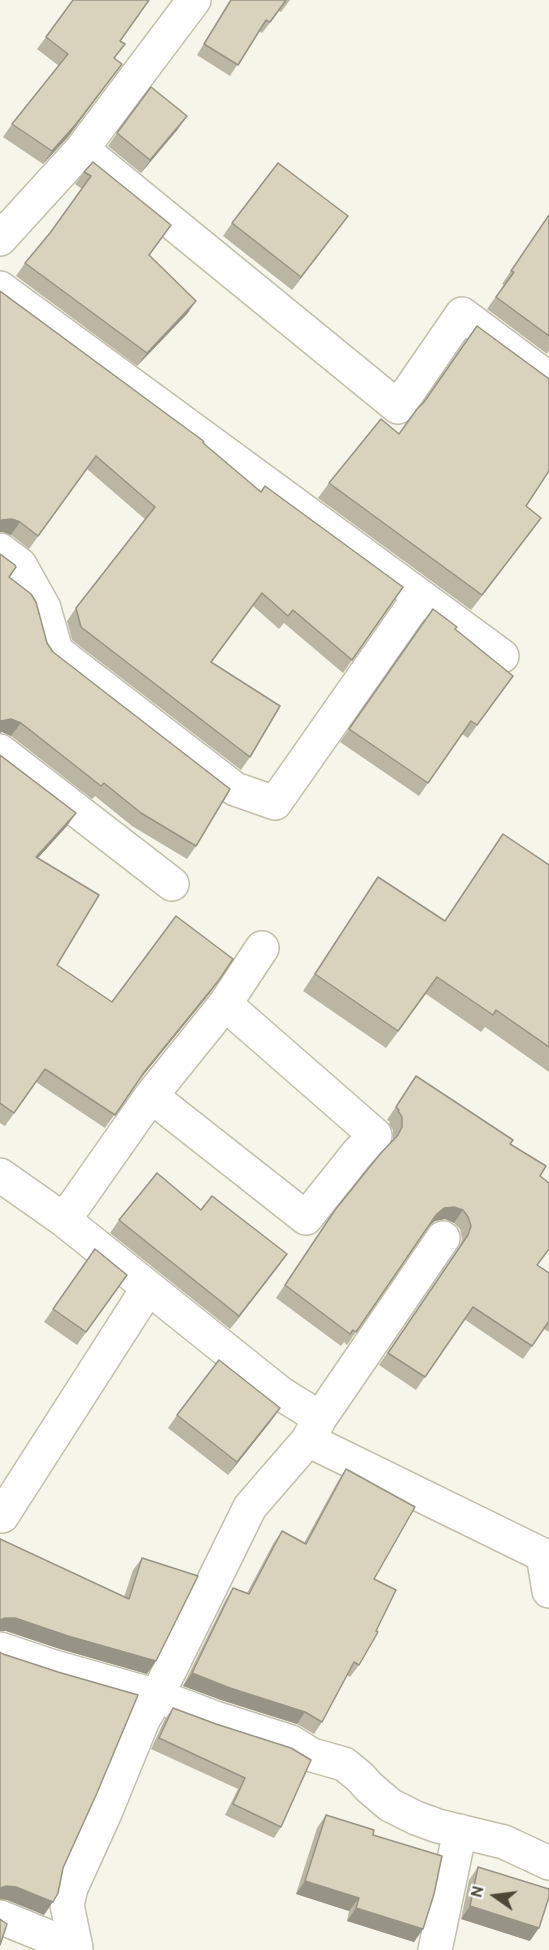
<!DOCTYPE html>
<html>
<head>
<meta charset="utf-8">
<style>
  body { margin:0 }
  #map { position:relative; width:549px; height:1950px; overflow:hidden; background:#f6f5ea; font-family:Cabin,sans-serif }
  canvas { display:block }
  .north { position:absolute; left:465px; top:1866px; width:60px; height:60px; -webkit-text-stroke:4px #fff; paint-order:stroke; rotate:284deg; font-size:16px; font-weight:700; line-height:24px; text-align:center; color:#4c4737 }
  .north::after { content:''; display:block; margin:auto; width:21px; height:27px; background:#4c4737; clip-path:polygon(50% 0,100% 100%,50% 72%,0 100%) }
</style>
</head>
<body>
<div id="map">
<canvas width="549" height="1950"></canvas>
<div class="north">N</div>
</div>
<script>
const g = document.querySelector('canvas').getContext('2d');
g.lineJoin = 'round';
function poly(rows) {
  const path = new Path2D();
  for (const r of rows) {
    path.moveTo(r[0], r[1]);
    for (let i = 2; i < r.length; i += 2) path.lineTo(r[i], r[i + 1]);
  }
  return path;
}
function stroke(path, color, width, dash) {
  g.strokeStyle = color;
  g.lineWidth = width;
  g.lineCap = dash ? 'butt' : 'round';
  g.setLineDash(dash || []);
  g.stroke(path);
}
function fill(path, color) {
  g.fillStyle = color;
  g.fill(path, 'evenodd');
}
const street = poly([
  [82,149,398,407,462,314,549,379],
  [0,239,82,149,194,0],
  [0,288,502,656],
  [0,550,20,565,44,608,56,651,235,789,275,803,420,596],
  [0,751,172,884],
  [225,1004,262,948],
  [0,1175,64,1220,280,1393,320,1418,308,1440,250,1507,157,1696,54,1667,0,1649],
  [64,1220,151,1096,225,1004,375,1135,357,1154,306,1218,151,1096],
  [320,1418,443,1238],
  [308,1440,543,1555,549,1591],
  [2,1516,148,1288],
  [0,1917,76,1948,76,1950],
  [76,1948,67,1905,71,1888,105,1813,143,1720,157,1696,215,1718,291,1742,312,1755,344,1764,360,1777,369,1787,390,1805,416,1818,438,1826,504,1842,549,1863],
  [435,1950,460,1831]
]);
stroke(street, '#c3bfab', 36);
stroke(street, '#fff', 33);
fill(poly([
  [72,0,149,0,120,41,115,59,122,64,68,137,43,164,3,137,12,124,59,66,37,49,73,1],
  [230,0,290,0,281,12,279,11,262,33,259,31,230,76,197,55],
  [178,129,141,173,108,146,117,133],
  [93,162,149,255,196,301,187,314,137,366,16,276,25,263,50,233,82,189,75,184,84,172],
  [549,215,549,350,547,354,487,309,504,285,502,284],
  [232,223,338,229,292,290,223,236],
  [0,291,203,444,261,492,403,587,343,673,284,623,279,629,253,606,212,662,250,757,241,770,72,640,67,621,76,608,146,520,87,469,29,549,11,535,3,532],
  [399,434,526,506,530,533,471,610,318,498,329,483],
  [9,577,53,652,196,846,187,859,132,826,95,796,92,799,11,736,2,732],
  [433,609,455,629,513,676,468,738,462,734,419,796,340,742],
  [0,755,76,813,67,826,38,858,57,965,112,1002,210,993,136,1084,105,1128,36,1082,5,1126,0,1123],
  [503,834,549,865,549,1072,485,1027,481,1032,426,994,386,1048,303,991,378,877,445,921],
  [416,1076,510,1144,540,1176,538,1265,549,1273,549,1332,544,1329,523,1359,464,1319,416,1390,379,1365,459,1248,462,1239,460,1229,454,1223,445,1219,435,1221,428,1227,347,1345,344,1342,341,1346,276,1298,326,1223,393,1140,393,1130,389,1124,390,1122,387,1120],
  [201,1210,287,1254,230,1329,110,1233,119,1220],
  [95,1249,127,1275,77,1345,44,1322],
  [177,1415,271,1421,228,1475,168,1428],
  [346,1469,374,1579,359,1665,350,1677,347,1675,322,1722,314,1734,297,1724,221,1700,183,1686,225,1601,233,1588,247,1593,273,1544,282,1531,304,1543,338,1481],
  [0,1539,124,1597,133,1570,142,1558,147,1674,60,1649,6,1631,0,1631],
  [173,1708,216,1724,281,1827,274,1838,225,1815,238,1789,151,1749,165,1719],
  [326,1815,373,1835,423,1929,414,1942,347,1921,349,1911,296,1894,317,1828],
  [478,1867,530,1941,461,1919,469,1880]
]), '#bbb5a3');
fill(poly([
  [122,64,68,137,43,164,52,151],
  [187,116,178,129,141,173,150,160],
  [348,216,338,229,292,290,301,277],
  [196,301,187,314,137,366,147,353],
  [541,518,530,533,471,610,482,595],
  [12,519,20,522,11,535,3,532,0,532,0,521,2,520],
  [11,719,21,723,11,736,2,732,0,733,0,722,1,721],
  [76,813,67,826,27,870,36,857],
  [219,980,210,993,136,1084,145,1071],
  [454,1207,463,1210,454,1223,445,1219,435,1221,428,1227,436,1215,444,1208],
  [287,1254,278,1267,230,1329,239,1316],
  [280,1408,271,1421,228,1475,237,1462],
  [5,1618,15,1618,156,1661,147,1674,60,1649,6,1631,0,1631,0,1620],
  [192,1673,305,1712,297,1724,221,1700,183,1686],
  [305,1881,359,1898,349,1911,296,1894],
  [7,1886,16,1887,53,1902,44,1915,7,1900,0,1899,0,1888],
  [470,1906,539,1928,530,1941,461,1919],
  [356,1908,423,1929,414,1942,347,1921]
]), '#989485');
const building = poly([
  [73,0,149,0,120,41,125,44,114,58,122,64,76,124,52,151,12,124,68,54,46,37,73,0],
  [231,0,286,0,270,22,266,20,238,65,204,44,231,0],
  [151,87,187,116,150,160,117,133,151,87],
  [93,162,171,225,149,255,196,301,147,353,25,263,50,233,91,176,84,172,93,162],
  [278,163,348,216,301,277,232,223,278,163],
  [549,215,549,336,496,297,514,272,511,271,549,215],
  [0,291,202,440,204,442,203,443,261,492,265,486,403,587,352,660,293,610,288,616,262,593,211,662,280,706,250,757,81,627,76,608,155,507,96,456,38,536,20,522,12,519,2,520,0,521,0,291],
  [477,326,549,379,549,471,526,506,541,518,482,595,329,483,381,419,399,434,417,409,424,402,477,326],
  [0,554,15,565,16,567,9,577,31,594,36,602,47,643,53,652,230,789,196,846,141,813,104,783,101,786,21,723,11,719,1,721,0,722,0,554],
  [433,609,457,627,455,629,513,676,477,725,471,721,428,783,349,729,433,609],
  [0,755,76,813,36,857,99,895,57,965,112,1002,176,916,233,959,219,980,145,1071,115,1115,45,1069,14,1113,0,1103,0,755],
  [503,834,549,865,549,1047,496,1010,493,1015,437,977,398,1031,315,974,378,877,445,921,503,834],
  [416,1076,513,1140,510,1144,546,1166,540,1176,549,1183,549,1249,537,1265,549,1273,549,1321,532,1346,473,1307,425,1377,388,1353,468,1235,471,1226,468,1217,463,1210,454,1207,444,1208,436,1215,356,1332,353,1330,350,1334,285,1285,335,1210,380,1154,398,1135,402,1127,402,1117,398,1111,399,1110,396,1107,416,1076],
  [157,1173,201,1210,212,1196,287,1254,239,1316,119,1220,157,1173],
  [95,1249,127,1275,86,1332,53,1309,95,1249],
  [219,1360,280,1408,237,1462,177,1415,219,1360],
  [346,1469,415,1507,374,1579,396,1590,376,1631,378,1632,359,1665,354,1662,322,1722,305,1712,230,1688,192,1673,233,1588,249,1594,282,1531,306,1544,346,1469],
  [0,1539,129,1599,142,1558,198,1576,156,1661,68,1636,15,1618,5,1618,0,1620,0,1539],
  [0,1652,3,1654,58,1672,138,1695,97,1793,63,1868,58,1893,53,1902,16,1887,7,1886,0,1888,0,1652],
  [173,1708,216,1724,291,1748,311,1760,281,1827,233,1804,245,1778,159,1738,173,1708],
  [326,1815,374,1830,373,1835,442,1856,434,1894,423,1929,356,1908,359,1898,305,1881,326,1815],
  [478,1867,549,1889,549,1897,539,1928,470,1906,478,1867],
  [0,1919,7,1924,0,1945,0,1919]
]);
fill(building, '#d9d3be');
stroke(building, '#989485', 1.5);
</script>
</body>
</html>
